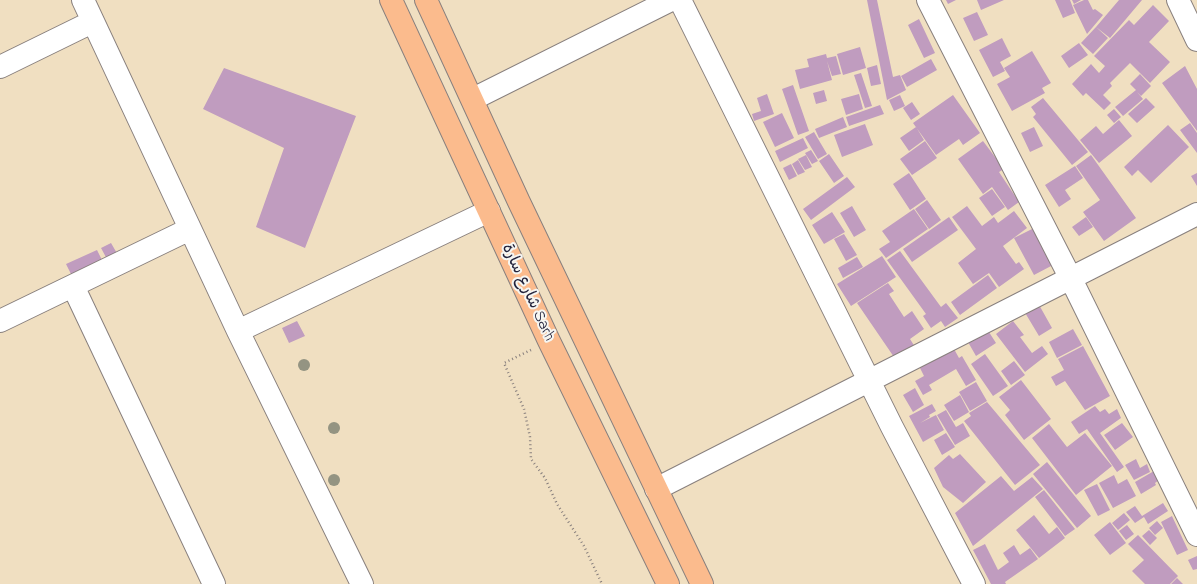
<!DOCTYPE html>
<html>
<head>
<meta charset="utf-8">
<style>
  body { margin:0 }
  canvas { display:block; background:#f0dfc1 }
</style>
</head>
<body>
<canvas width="1197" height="584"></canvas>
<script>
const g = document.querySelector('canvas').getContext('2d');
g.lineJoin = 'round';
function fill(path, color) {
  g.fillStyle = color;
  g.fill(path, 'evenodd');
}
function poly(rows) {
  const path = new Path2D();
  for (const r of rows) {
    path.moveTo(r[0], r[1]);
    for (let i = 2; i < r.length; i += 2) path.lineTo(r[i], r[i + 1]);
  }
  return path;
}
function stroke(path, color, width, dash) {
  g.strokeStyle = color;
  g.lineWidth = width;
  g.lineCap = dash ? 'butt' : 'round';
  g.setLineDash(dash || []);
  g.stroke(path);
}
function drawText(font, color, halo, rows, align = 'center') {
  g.font = font + ' "Indie Flower","Playpen Sans Arabic",sans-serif';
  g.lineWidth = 4;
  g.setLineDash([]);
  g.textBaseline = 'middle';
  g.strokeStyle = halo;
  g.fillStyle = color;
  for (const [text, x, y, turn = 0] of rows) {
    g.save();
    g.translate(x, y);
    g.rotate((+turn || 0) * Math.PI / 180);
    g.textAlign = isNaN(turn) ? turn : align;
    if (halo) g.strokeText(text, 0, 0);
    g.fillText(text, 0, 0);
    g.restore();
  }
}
fill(poly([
  [867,0,877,0,893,77,900,75,906,90,887,100],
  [946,0,956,0,948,4],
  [977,0,1004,0,981,10],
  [1055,0,1070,0,1075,13,1063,18],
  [1072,0,1081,0,1074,4],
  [1084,0,1088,0,1093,10,1095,9,1103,15,1087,34,1073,5],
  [1119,0,1142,0,1110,38,1096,27],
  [1153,5,1169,21,1149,42,1170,62,1150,83,1130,63,1110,83,1112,86,1103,95,1111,103,1104,110,1086,93,1083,96,1072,84,1091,64,1099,73,1105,66,1094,56,1129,20,1134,25],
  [977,12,988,35,974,41,963,18],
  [919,19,935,53,924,58,908,25],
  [1096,27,1108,38,1093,54,1081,43],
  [1002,38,1011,56,1000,62,1005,71,993,77,979,50],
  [1079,43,1088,55,1069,68,1061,56],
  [860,47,866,68,843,75,837,54],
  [1032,51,1051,83,1042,88,1045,93,1012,111,997,84,1010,77,1004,68],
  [826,54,827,58,836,56,841,74,832,76,827,61,832,80,800,89,795,70,809,67,807,59],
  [931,59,937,70,907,87,901,76],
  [877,65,881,84,871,86,867,68],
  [1185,66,1197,89,1197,131,1162,83],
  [224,68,356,116,305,248,256,227,284,148,203,109],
  [861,73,872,106,865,108,854,75],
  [1140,74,1151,86,1141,96,1137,92,1143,99,1123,116,1115,107,1136,90,1130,84],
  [793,85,809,131,798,135,782,89],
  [824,90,827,101,816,104,813,93],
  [767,94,774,114,754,121,752,114,761,111,757,98],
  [859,94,863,109,846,115,841,99],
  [900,95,905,106,894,111,889,100],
  [953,95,980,133,963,145,959,139,936,155,913,123],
  [1043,98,1088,152,1072,165,1033,117,1036,114,1031,107],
  [1146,98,1155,107,1137,123,1128,114],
  [912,102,920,114,911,120,903,108],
  [880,105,884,114,849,126,846,117],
  [1114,109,1121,117,1114,123,1107,115],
  [782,113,794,138,775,147,763,122],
  [843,117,847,127,819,138,815,129],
  [1119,120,1132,136,1099,163,1080,140,1096,126,1103,134],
  [1190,123,1197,133,1197,153,1180,130],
  [865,124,873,145,842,157,834,135],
  [1168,125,1189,147,1151,183,1138,170,1132,176,1124,167],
  [916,127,924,140,909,151,900,138],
  [1034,127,1043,146,1030,152,1021,133],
  [814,132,827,154,818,159,805,137],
  [803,138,808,148,780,162,775,151],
  [925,141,937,158,912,175,900,159],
  [983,141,1004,169,999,172,1019,202,1008,210,992,187,983,194,958,159],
  [811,150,818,161,812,164,805,153],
  [829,154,844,176,834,183,819,161],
  [806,155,812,167,805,170,798,159],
  [1091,155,1136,218,1104,241,1083,212,1100,200,1076,166],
  [798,160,805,172,798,175,792,164],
  [791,164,797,176,789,180,783,168],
  [1075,166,1083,178,1065,190,1071,199,1059,207,1045,185],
  [909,173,926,199,910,210,893,184],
  [1197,173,1197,186,1191,176],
  [847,177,855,187,811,220,803,209],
  [992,189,1005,207,992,216,979,198],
  [927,200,941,220,929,229,915,209],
  [852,206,866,230,854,237,840,213],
  [967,206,982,226,994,217,998,223,1014,211,1027,228,1003,246,1016,264,1019,262,1024,269,999,287,989,273,973,284,958,263,976,249,952,217],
  [914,209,928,229,886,258,879,249,890,242,882,231],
  [832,212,845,232,824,244,812,225],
  [949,217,958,230,912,262,903,249],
  [1086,217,1093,227,1079,236,1072,227],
  [1034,228,1053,265,1034,275,1014,238],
  [844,234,857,255,846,261,834,239],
  [111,243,118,255,108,261,101,248],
  [97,250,103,262,72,276,66,264],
  [900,251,941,307,946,303,958,318,945,327,941,321,931,328,923,316,926,314,887,260],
  [882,256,896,277,851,306,837,284],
  [857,257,863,267,843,278,838,268],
  [988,275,997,288,960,315,951,302],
  [888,283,894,291,889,294,904,317,912,311,924,329,910,339,915,347,896,360,857,303],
  [1038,303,1052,328,1039,336,1024,311],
  [297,321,305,336,289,343,282,328],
  [1013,321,1024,335,1020,337,1032,353,1042,346,1048,354,1025,372,996,334],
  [987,329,996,343,976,356,968,342],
  [1073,329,1082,345,1057,358,1049,342],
  [1083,346,1110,396,1085,410,1065,381,1056,386,1051,377,1064,370,1058,359],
  [954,349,959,358,962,356,976,380,966,386,956,369,929,385,932,390,923,395,915,381,924,376,920,368],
  [985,354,1008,386,993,396,971,364],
  [1014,361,1025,375,1011,385,1001,371],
  [1021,380,1051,419,1024,440,1005,415,1010,410,999,397],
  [976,382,987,401,970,411,959,392],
  [915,388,924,405,913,412,903,395],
  [960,395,969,412,954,421,944,405],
  [987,402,1040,465,1015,485,964,421,971,416,969,413],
  [932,404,936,411,929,415,930,417,920,423,936,415,944,430,923,442,909,416],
  [1095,406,1100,412,1105,409,1109,414,1117,409,1121,418,1100,433,1124,467,1117,472,1087,429,1079,434,1071,422],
  [946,410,956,427,963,423,970,436,955,445,937,415],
  [1122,423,1133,437,1115,450,1104,435],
  [1049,424,1067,447,1085,433,1112,466,1076,495,1032,438],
  [946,433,955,447,942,455,934,440],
  [960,454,986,482,963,503,943,487,934,468,949,455,953,459],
  [1136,459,1140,468,1147,464,1150,472,1134,480,1125,465],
  [1047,462,1091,516,1077,528,1033,474],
  [1154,471,1159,480,1155,483,1156,485,1141,494,1135,482],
  [1114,475,1118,484,1127,479,1136,496,1113,508,1099,483],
  [1001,476,1014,491,1032,477,1043,489,973,546,955,513],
  [1097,484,1110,510,1098,516,1084,490],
  [1044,490,1075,529,1065,536,1035,497],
  [1163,503,1168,511,1148,524,1144,517,1135,523,1126,512,1135,506,1142,516],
  [1124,513,1130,520,1118,530,1112,523],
  [1034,515,1049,534,1057,527,1065,538,1039,558,1016,530],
  [1172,516,1188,550,1177,555,1161,522],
  [1157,521,1163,528,1155,535,1149,528],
  [1110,522,1126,543,1110,555,1094,535],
  [1127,525,1134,534,1126,540,1119,531],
  [1149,530,1157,538,1150,545,1142,536],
  [1138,535,1178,576,1170,584,1145,584,1132,571,1144,560,1128,544],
  [985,544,998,570,1009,562,1003,553,1014,545,1020,555,1030,548,1038,559,1005,582,1006,584,991,584,973,550],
  [1197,556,1197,569,1193,570,1188,560],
  [1177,578,1183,584,1171,584]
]), '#c09cbf');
const minor = poly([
  [83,0,238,331,362,584],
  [680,0,892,427,974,584],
  [928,0,1071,279,1197,535],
  [1178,0,1197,40],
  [0,67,92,22],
  [473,99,671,0],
  [73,286,214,584],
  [0,321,190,229],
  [238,331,489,211],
  [656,489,1197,214]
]);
const highway = poly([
  [391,0,549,341,668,584],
  [426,0,519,202,702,584]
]);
stroke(minor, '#89807e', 24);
stroke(highway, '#89807e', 24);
stroke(poly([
  [531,350,504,363,524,409,530,437,531,459,545,478,557,504,584,546,602,584]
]), '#89807e', 2.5, [1, 3]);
stroke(minor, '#fff', 22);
stroke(highway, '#fbbb8d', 22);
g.fillStyle = '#949482';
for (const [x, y] of [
  [304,365],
  [334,428],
  [334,480]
]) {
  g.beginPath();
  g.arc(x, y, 6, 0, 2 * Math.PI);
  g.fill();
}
drawText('16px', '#22223b', '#f6f6f2', [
  ["شارع سارة Sarh",527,293,65]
]);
</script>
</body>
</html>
